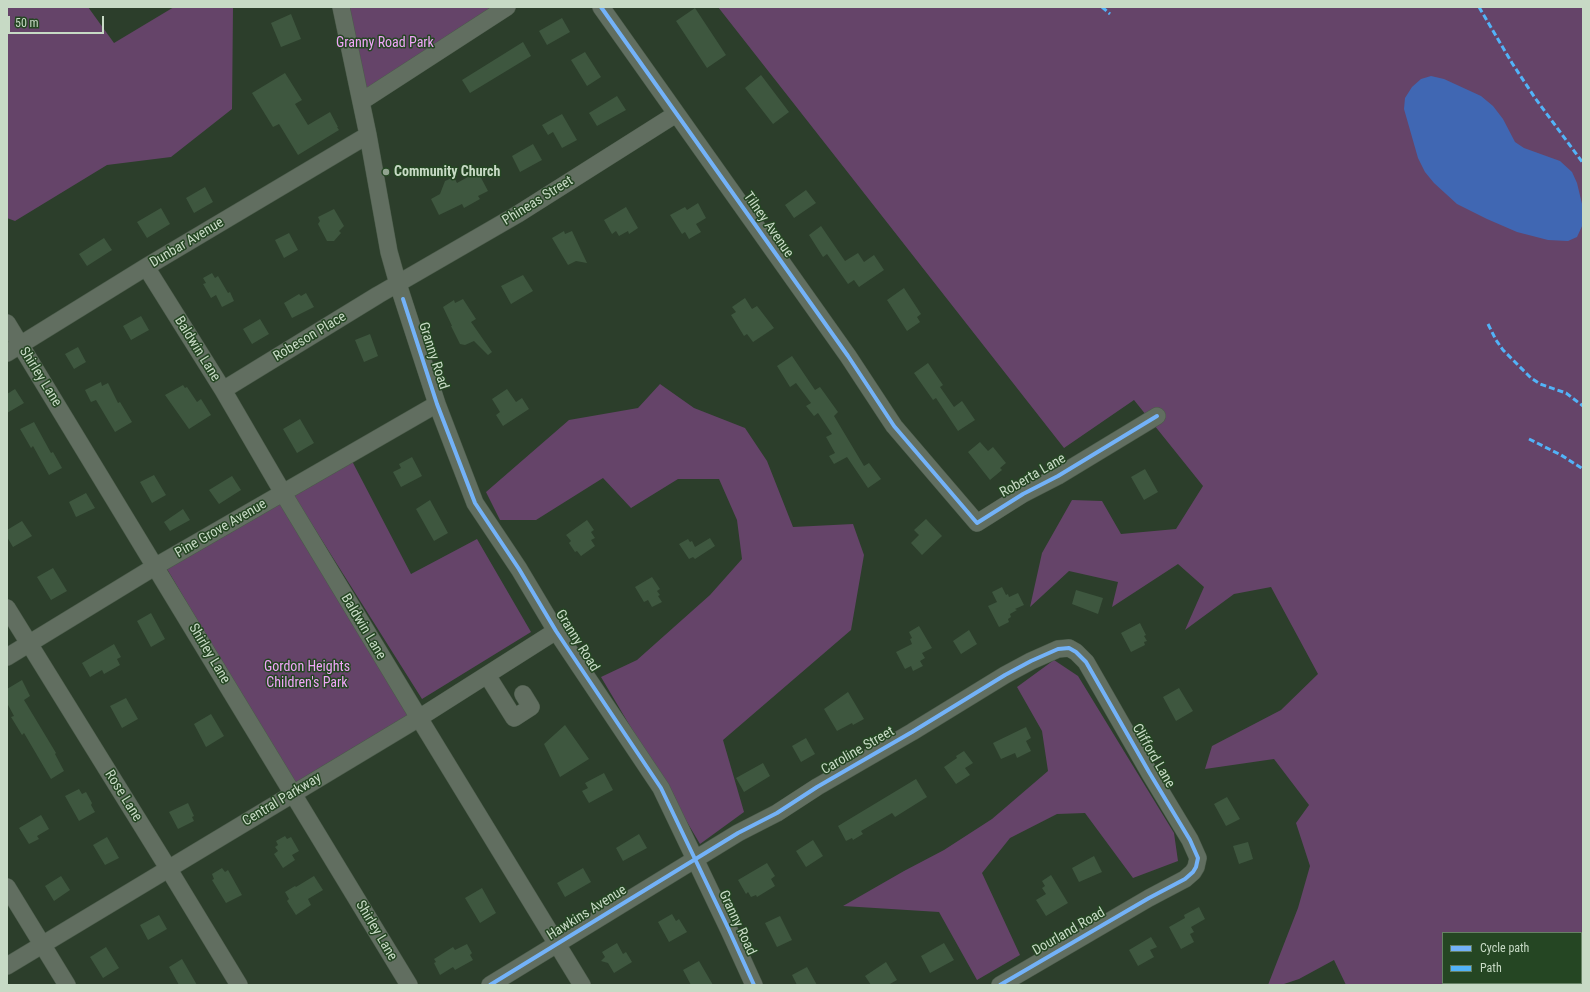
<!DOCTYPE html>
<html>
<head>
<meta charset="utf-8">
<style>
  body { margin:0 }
  #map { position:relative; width:1590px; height:992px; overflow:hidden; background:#2c3e2b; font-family:"Roboto Condensed",sans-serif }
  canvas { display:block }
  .frame { position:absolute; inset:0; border:8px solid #c7dac5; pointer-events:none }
  .legend { position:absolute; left:1442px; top:932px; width:140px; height:52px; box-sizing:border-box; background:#254623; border:1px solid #668164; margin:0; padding:5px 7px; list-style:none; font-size:12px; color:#c7dac5 }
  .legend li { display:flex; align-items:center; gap:8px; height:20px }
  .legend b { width:20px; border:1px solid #668164 }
  .scale { position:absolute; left:8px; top:16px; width:96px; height:18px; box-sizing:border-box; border:2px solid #c7dac5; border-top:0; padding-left:5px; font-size:12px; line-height:14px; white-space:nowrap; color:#c7dac5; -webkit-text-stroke:3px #254623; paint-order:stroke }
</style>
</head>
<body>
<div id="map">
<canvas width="1590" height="992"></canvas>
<div class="frame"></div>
<ul class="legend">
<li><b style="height:5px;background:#73b2f8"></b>Cycle path</li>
<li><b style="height:5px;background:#52b3f8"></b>Path</li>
</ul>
<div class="scale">50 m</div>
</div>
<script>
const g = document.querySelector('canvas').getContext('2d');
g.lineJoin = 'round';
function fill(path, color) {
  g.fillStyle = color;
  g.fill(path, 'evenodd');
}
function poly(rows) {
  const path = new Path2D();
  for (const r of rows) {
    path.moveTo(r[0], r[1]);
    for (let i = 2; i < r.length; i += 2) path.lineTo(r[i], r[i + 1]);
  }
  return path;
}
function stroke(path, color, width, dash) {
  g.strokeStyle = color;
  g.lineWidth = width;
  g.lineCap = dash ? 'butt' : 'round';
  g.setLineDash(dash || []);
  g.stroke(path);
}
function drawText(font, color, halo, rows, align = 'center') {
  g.font = font + ' "Roboto Condensed",sans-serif';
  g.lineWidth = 3;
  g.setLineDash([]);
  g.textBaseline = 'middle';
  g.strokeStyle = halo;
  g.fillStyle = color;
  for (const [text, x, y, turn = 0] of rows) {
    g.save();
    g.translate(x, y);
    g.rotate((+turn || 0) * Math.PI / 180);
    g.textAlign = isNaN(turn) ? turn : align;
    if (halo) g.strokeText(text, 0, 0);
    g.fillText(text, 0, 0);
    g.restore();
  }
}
fill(poly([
  [7,7,88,7,114,43,174,7,233,7,232,109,171,157,107,165,15,221,7,218],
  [339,7,506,7,362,101],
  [718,7,1583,7,1583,985,1346,985,1334,960,1299,979,1281,985,1268,985,1298,908,1310,866,1296,823,1309,805,1274,759,1205,769,1212,746,1281,710,1318,674,1271,587,1234,594,1185,630,1204,587,1178,564,1112,607,1118,582,1069,571,1030,607,1042,553,1072,500,1102,501,1121,534,1176,529,1203,486,1134,400,1064,448],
  [1443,933,1581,933,1581,983,1443,983],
  [660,384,694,408,745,428,767,461,793,527,853,524,864,555,851,630,723,740,744,812,700,844,601,677,637,660,710,595,742,559,737,520,719,479,678,479,631,508,603,478,536,520,500,520,486,492,569,420,638,408],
  [352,461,411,574,477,539,531,632,422,699,294,496],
  [281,500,410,716,295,786,167,569],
  [1054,660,1078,676,1174,833,1178,861,1133,878,1085,813,1057,814,1010,838,982,873,1020,955,977,980,939,912,843,906,904,871,944,850,992,819,1048,771,1042,731,1017,687]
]), '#654469');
fill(poly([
  [1431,76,1444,79,1481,96,1493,106,1503,119,1515,142,1524,148,1560,161,1572,172,1577,183,1583,208,1583,224,1577,237,1568,241,1548,240,1517,232,1487,219,1457,204,1434,183,1425,172,1418,158,1404,109,1405,98,1412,87,1421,79]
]), '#4067b3');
fill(poly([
  [695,8,726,55,707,68,676,21],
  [291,14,301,39,281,47,271,23],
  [562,18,570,32,547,45,539,31],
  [523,42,531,56,470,93,462,80],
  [585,52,601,77,587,86,571,60],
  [285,73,302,100,295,104,308,125,330,112,338,127,337,127,339,130,298,155,279,124,273,127,252,93],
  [761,75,789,112,773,124,745,88],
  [617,96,626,110,597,126,589,113],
  [562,114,577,140,562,148,553,132,548,135,542,125],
  [533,144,542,160,520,172,512,156],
  [475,173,479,174,488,191,478,196,480,199,464,208,462,204,439,215,431,199,440,194,445,181,454,177,457,183],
  [205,187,213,202,194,213,186,198],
  [806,190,816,203,794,218,785,205],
  [698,203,706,218,696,224,701,232,689,239,685,232,682,234,670,215,685,207,687,210],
  [626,207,638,228,629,234,628,231,619,236,616,231,612,234,604,220],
  [161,208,170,224,147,238,137,222],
  [334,209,344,226,339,231,341,233,334,241,327,241,318,224,320,221,318,217],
  [821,226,845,261,858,253,864,262,874,255,884,270,859,287,854,280,848,284,827,254,823,257,809,235],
  [564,231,565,234,572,231,587,263,576,261,568,265,552,238],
  [289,233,298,250,284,258,275,240],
  [104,238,112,250,87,266,79,254],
  [212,273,215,278,218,276,228,293,230,292,234,301,222,307,216,295,211,298,203,284,206,283,203,278],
  [523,275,533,291,511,304,501,286],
  [904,288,921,314,917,317,920,322,907,331,887,300],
  [306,293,314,307,292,318,284,303,299,294,301,296],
  [745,298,752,309,757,306,774,328,753,342,747,334,744,336,731,315,736,312,732,307],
  [463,299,476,319,471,322,492,352,488,355,474,341,465,345,460,344,451,326,452,326,443,307,454,300,455,303],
  [141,316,149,330,131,340,123,326],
  [260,319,269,334,252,344,243,329],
  [370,334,378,356,364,362,355,340],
  [78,347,86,362,74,369,65,354],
  [792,356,815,390,820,387,838,412,834,416,864,466,869,463,881,479,868,488,847,457,834,464,829,456,835,453,826,437,832,434,818,413,814,416,806,406,811,403,796,383,790,387,777,366],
  [928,363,943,385,940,387,954,407,962,401,975,420,958,431,936,398,933,400,914,373],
  [101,382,102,386,108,383,118,403,120,402,132,422,115,432,96,400,91,402,85,390],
  [183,385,185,388,187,387,197,402,201,399,211,415,189,429,165,395],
  [15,389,24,403,7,413,7,394],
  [507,389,516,402,522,398,529,409,503,426,496,415,500,412,492,399],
  [300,419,314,443,297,453,283,429],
  [34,422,51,453,53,452,62,468,49,475,33,446,31,448,20,429],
  [980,442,988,451,993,447,1006,463,1000,468,1002,470,990,480,968,452],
  [412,457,422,476,401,487,393,472,401,468,399,464],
  [1145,469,1158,492,1144,500,1131,477],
  [154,475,166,495,152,503,140,482],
  [232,476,241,490,219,504,209,490],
  [86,493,95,508,76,517,69,502],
  [430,500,448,533,434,541,416,509],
  [183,509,190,520,170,531,164,522],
  [926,519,942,536,922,555,911,543,919,535,914,530],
  [587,520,594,530,591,532,595,538,591,540,595,546,581,556,577,551,575,552,569,543,571,541,566,535],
  [22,521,32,536,13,547,7,537,7,530],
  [710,538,715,546,695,559,693,557,689,559,679,544,688,539,690,542,692,541,695,547],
  [53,568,67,591,51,600,37,577],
  [652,577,660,589,657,591,660,595,658,596,662,602,652,607,648,600,644,602,635,587],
  [1002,587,1006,595,1008,594,1009,597,1018,593,1024,605,1015,609,1017,610,1010,614,1011,617,1008,619,1009,622,999,627,988,606,997,602,992,592],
  [1076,590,1103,598,1098,614,1072,604],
  [151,613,165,639,151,647,137,621],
  [1140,623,1146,635,1144,636,1147,641,1144,642,1145,645,1131,652,1121,633],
  [919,626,932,648,922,653,925,658,920,661,923,666,913,671,911,666,905,669,896,652,912,644,910,639,912,638,909,632],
  [969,630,977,644,961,654,953,641],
  [114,644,121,657,117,659,120,665,104,674,102,670,90,677,82,663],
  [22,680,30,696,24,700,56,753,55,754,64,771,51,779,24,733,22,735,11,717,14,716,7,703,7,689],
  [1179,688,1193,711,1176,721,1163,697],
  [848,692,864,719,853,725,852,723,837,731,824,709],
  [126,698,138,719,122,728,110,706],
  [211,714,224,736,206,747,194,724],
  [565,725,589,759,560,777,544,744],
  [1026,727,1031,738,1026,741,1031,751,1017,758,1015,753,1001,759,993,743],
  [806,738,815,754,801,762,792,746],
  [964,751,973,763,965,768,970,775,956,784,944,767,957,758,956,756],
  [763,763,770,776,744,792,736,778],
  [604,773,613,790,589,803,582,791,588,788,585,783],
  [916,779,927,797,895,817,892,813,861,831,863,834,853,840,852,838,846,841,838,826],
  [79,789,82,794,86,792,92,803,91,805,95,812,79,821,65,796],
  [1227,797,1240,819,1226,826,1214,804],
  [188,803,194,816,192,817,194,821,178,829,169,812],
  [41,815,49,829,37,836,39,839,29,844,19,828],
  [639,834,647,848,623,861,616,848],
  [285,836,287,839,291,837,299,851,292,855,295,860,283,868,274,854,278,851,275,847,278,845,276,841],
  [107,837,119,858,105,865,93,845],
  [813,840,823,856,806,867,796,851],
  [1248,842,1253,859,1239,864,1233,846],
  [1094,856,1102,872,1079,882,1072,868],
  [767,863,775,876,771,879,775,886,757,897,756,895,751,897,748,892,746,894,738,880],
  [222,868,225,872,228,870,242,895,226,903,212,880,214,879,212,874],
  [583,868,591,882,565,897,557,883],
  [1051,875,1068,903,1046,916,1036,900,1046,894,1042,888,1045,886,1042,881],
  [61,876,70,890,54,901,45,886],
  [314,876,323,890,308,899,311,905,296,915,287,901,289,899,285,892,295,886,296,887],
  [482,888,496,913,480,923,465,898],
  [1199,907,1205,919,1191,927,1194,932,1190,934,1194,942,1181,949,1169,927,1185,918,1184,915],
  [672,914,676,921,679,919,687,932,669,942,658,922],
  [159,915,167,929,148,940,140,925],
  [780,916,792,940,777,947,765,923],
  [1151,937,1157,947,1150,950,1154,957,1138,966,1129,950],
  [617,943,623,954,626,952,632,962,614,973,608,963,601,961,605,957,602,952],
  [944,943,954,960,930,973,921,956],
  [467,944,472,953,470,955,473,960,455,970,453,967,440,975,434,963,436,962,434,959,453,947,455,950],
  [106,947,119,968,103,978,90,957],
  [182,959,197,985,179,985,169,967],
  [699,961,713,985,691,985,683,970],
  [886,962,897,980,888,985,871,985,865,976],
  [807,967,817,985,797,985,792,975]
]), '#3e573f');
const minor = poly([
  [341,7,368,135,389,252,398,284,437,404,475,503,519,569,556,631,661,788,729,930,754,985],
  [601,7,848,356,894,426,977,523,1023,494,1058,476,1157,416],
  [362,101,507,7],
  [146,267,223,390,283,493,419,718,582,985],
  [7,323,409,985],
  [7,353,146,267,368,135],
  [223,390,378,295,518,214,676,114],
  [7,608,168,868,239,985],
  [7,657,156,566,437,404],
  [487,675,514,718,531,707,523,694],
  [7,887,67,985],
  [7,966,419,718,556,631],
  [490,985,738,833,777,813,817,787,912,732,1005,675,1031,661,1058,649,1069,648,1076,652,1086,662,1149,772,1190,840,1198,858,1196,867,1193,872,1185,879,1149,898,1000,985]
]);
stroke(minor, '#4b5b4a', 18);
stroke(minor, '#616e60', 17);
stroke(poly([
  [1102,7,1110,14],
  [1479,7,1512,63,1535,98,1583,163],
  [1488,324,1496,340,1503,350,1531,378,1540,384,1566,393,1583,406],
  [1529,439,1561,455,1583,469]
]), '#52b3f8', 3, [6, 3]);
stroke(poly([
  [601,7,848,356,894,426,977,523,1023,494,1058,476,1157,416],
  [403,299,437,404,475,503,519,569,556,631,661,788,729,930,754,985],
  [490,985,738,833,777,813,817,787,912,732,1005,675,1031,661,1058,649,1069,648,1076,652,1086,662,1149,772,1190,840,1198,858,1196,867,1193,872,1185,879,1149,898,1000,985]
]), '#73b2f8', 4);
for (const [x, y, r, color] of [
  [386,172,4,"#91a38f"]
]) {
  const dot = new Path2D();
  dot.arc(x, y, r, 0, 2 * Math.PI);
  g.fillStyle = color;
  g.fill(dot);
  stroke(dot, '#254623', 1.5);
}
drawText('14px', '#f0a6f8', '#254623', [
  ["Granny Road Park",385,43],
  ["Gordon Heights",307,667],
  ["Children's Park",307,683]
]);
drawText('bold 14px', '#c7dac5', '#254623', [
  ["Community Church",394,172]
], 'left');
drawText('14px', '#c7dac5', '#254623', [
  ["Phineas Street",538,201,-32],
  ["Tilney Avenue",768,225,55],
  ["Dunbar Avenue",187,243,-31],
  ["Robeson Place",310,337,-31],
  ["Baldwin Lane",197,349,58],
  ["Granny Road",433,356,72],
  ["Shirley Lane",40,377,58],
  ["Roberta Lane",1033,476,-30],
  ["Pine Grove Avenue",221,529,-30],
  ["Baldwin Lane",363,627,59],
  ["Granny Road",577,641,58],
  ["Shirley Lane",209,654,59],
  ["Caroline Street",858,751,-30],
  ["Clifford Lane",1153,756,60],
  ["Rose Lane",123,796,58],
  ["Central Parkway",282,800,-31],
  ["Hawkins Avenue",587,913,-32],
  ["Granny Road",737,923,65],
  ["Shirley Lane",376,931,59],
  ["Dourland Road",1069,932,-30]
]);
</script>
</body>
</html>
